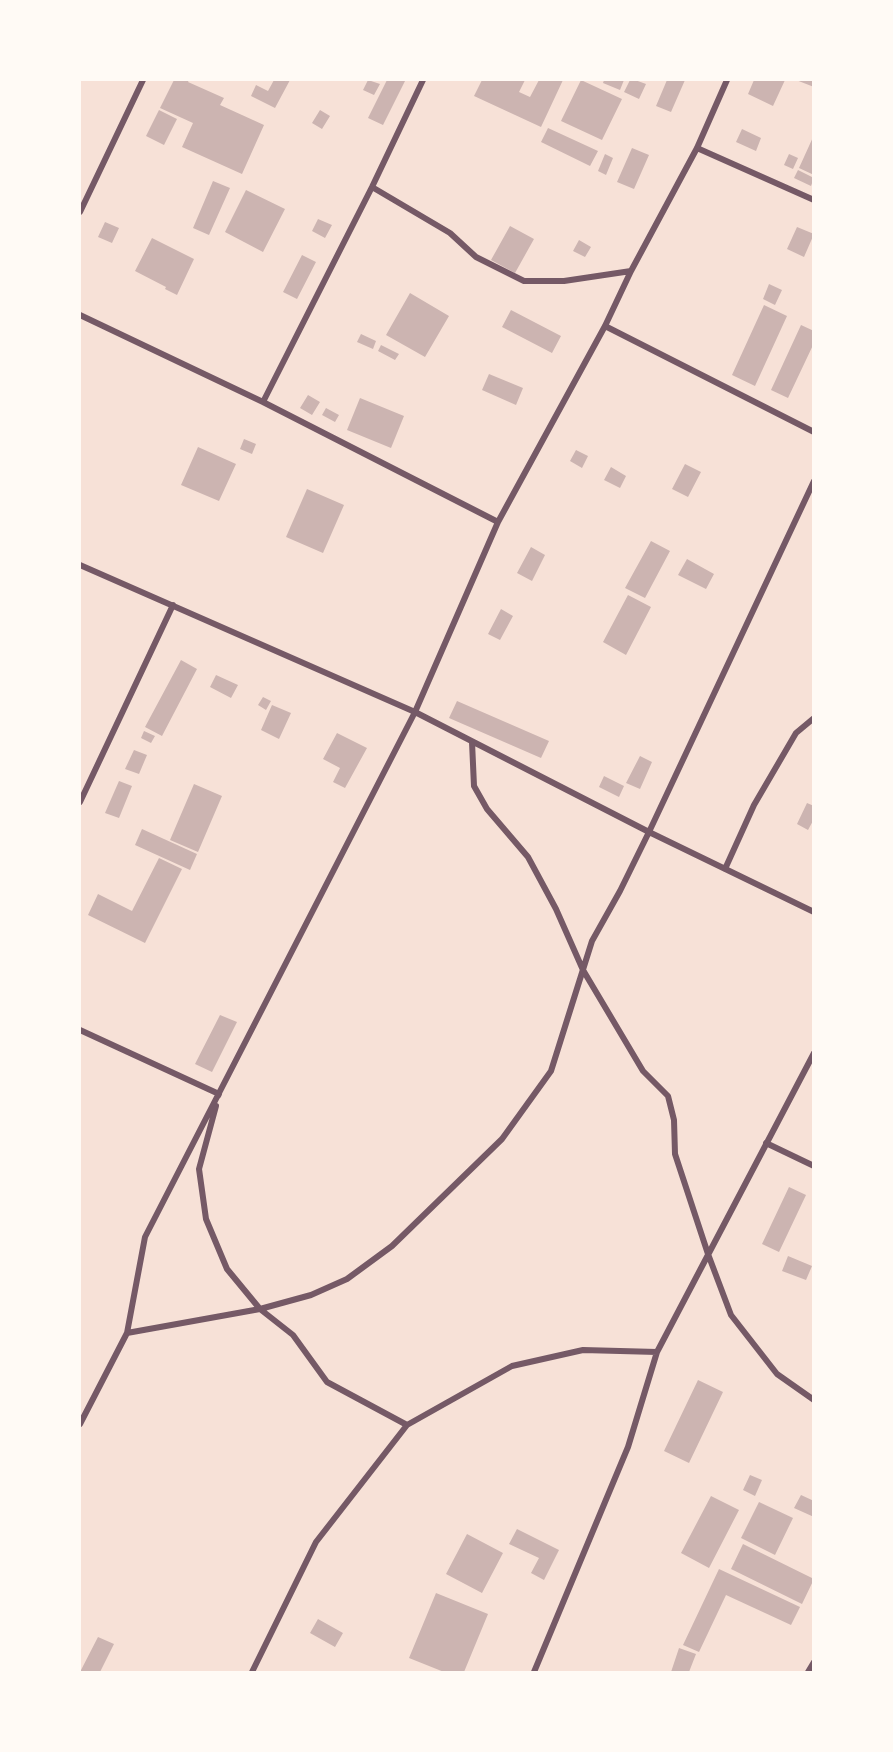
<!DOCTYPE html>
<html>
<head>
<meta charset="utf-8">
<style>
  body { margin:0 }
  #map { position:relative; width:893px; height:1752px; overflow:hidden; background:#f7e1d7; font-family:"DM Sans",sans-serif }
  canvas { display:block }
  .frame { position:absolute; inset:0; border:81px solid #fffaf5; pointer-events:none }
</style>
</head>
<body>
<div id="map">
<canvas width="893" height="1752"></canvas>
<div class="frame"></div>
</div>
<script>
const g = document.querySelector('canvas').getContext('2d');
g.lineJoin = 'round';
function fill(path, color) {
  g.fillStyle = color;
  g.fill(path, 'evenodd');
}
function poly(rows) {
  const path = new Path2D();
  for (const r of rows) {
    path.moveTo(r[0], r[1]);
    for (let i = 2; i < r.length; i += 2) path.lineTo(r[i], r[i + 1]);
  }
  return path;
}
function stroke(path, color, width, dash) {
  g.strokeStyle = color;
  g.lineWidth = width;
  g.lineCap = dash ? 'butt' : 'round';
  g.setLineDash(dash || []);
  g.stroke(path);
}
fill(poly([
  [174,80,189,80,188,82,224,98,220,105,264,125,242,174,182,147,193,123,160,108],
  [274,80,290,80,275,108,251,96,256,85,268,91],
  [368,80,380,84,374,95,363,90],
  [387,80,405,81,383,125,368,118],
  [482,80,525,80,519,92,530,97,539,80,563,80,541,127,474,96],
  [581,80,622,99,602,140,561,121],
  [604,80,624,80,620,90,603,83],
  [630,80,635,80,646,84,639,99,624,92],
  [667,80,685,80,671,112,656,106],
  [754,80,785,80,773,106,748,94],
  [796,80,814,80,814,87],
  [159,110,177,119,164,145,146,136],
  [320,110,330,116,322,129,312,123],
  [548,128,598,151,590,166,541,142],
  [742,129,761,138,756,151,736,142],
  [814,135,814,175,799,168],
  [632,148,649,155,634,189,617,182],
  [605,154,613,158,606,175,598,171],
  [789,154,798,158,793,169,784,165],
  [798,170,814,178,811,186,794,178],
  [213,181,230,188,209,235,193,228],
  [246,190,285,209,263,252,225,232],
  [318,219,332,225,325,238,312,231],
  [105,222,119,228,112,243,98,237],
  [510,226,534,239,515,273,491,260],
  [797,227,814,234,804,257,787,249],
  [152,238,194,259,177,295,165,289,166,287,135,271],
  [579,240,591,247,585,257,573,251],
  [302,255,316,262,297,299,283,292],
  [769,284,782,290,775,305,763,299],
  [410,293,449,316,425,357,386,335],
  [764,305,787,316,755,386,732,375],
  [511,310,561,336,552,353,502,327],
  [801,325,814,331,814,343,788,398,771,390],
  [361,334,376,341,373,349,357,342],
  [381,345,399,354,395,360,378,351],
  [489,374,523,388,516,405,482,390],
  [308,395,320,402,312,415,300,408],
  [360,398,404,416,391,448,347,430],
  [326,408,339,415,335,422,322,415],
  [244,439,256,444,252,454,240,449],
  [198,447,236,464,219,501,181,485],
  [576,450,588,456,582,468,570,461],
  [685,464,701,472,688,497,672,489],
  [611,467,626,476,620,488,604,480],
  [307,489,344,505,323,553,286,537],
  [651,541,670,551,645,598,625,588],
  [531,547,545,555,532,581,517,573],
  [687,559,714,574,706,589,678,575],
  [628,595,651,607,626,655,603,642],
  [501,609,513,616,500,640,488,634],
  [181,660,197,669,162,736,145,727],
  [216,675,238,685,231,698,210,687],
  [263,697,271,701,266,710,258,705],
  [457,701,549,741,541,758,449,718],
  [272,705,291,713,279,739,261,730],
  [144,731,155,736,151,743,141,738],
  [337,733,367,748,345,788,333,782,340,768,323,759],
  [134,750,147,755,139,774,125,769],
  [640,756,652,762,640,789,626,783],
  [604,776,624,786,619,797,599,787],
  [119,781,132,786,119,818,105,813],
  [194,784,222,796,198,852,170,840],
  [807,803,814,806,814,819,808,830,797,824],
  [142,829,197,854,190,870,135,845],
  [159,858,182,869,145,943,88,915,98,894,132,911],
  [220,1015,237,1022,212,1072,195,1064],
  [789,1187,806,1195,779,1252,762,1244],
  [788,1256,812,1266,806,1280,782,1271],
  [698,1380,723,1392,689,1463,664,1451],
  [750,1475,762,1480,755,1496,743,1490],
  [801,1495,814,1501,814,1517,794,1508],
  [711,1496,739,1510,709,1568,681,1553],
  [759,1502,793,1518,775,1555,741,1538],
  [517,1529,559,1550,544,1580,531,1573,539,1558,509,1544],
  [467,1534,503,1553,482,1593,446,1574],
  [743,1544,814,1579,802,1604,731,1569],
  [719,1569,800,1607,791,1625,726,1595,699,1652,683,1645],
  [436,1593,488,1614,464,1672,444,1672,409,1658],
  [318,1619,343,1633,335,1647,310,1633],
  [98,1637,114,1644,100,1672,80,1672],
  [679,1648,696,1654,689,1672,671,1672]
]), '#ccb4b1');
stroke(poly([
  [697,148,814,200],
  [372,187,450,233,476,257,524,281,564,281,631,271],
  [80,212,143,80],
  [80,315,263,402,498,522],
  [605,326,814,432],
  [263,402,372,187,423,80],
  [80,565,415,712,649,832,814,912],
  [472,742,474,786,487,809,528,857,556,909,583,970,643,1071,668,1096,674,1120,675,1154,708,1254,731,1315,777,1374,814,1400],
  [80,802,173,605],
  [725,869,754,805,796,733,814,718],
  [80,1030,219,1094,218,1096],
  [216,1106,199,1169,206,1219,227,1269,260,1309,293,1335,327,1382,407,1425],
  [766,1143,814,1166],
  [127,1333,260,1309,311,1295,347,1279,392,1246,502,1139,551,1071,592,941,620,891,649,832,814,481],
  [80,1424,127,1333,145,1237,415,712,498,522,605,326,631,271,697,148,727,80],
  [252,1672,316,1542,407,1425,512,1366,583,1350,657,1352,814,1053],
  [534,1672,628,1447,657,1352],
  [808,1672,814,1662]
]), '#755966', 6);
</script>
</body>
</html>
